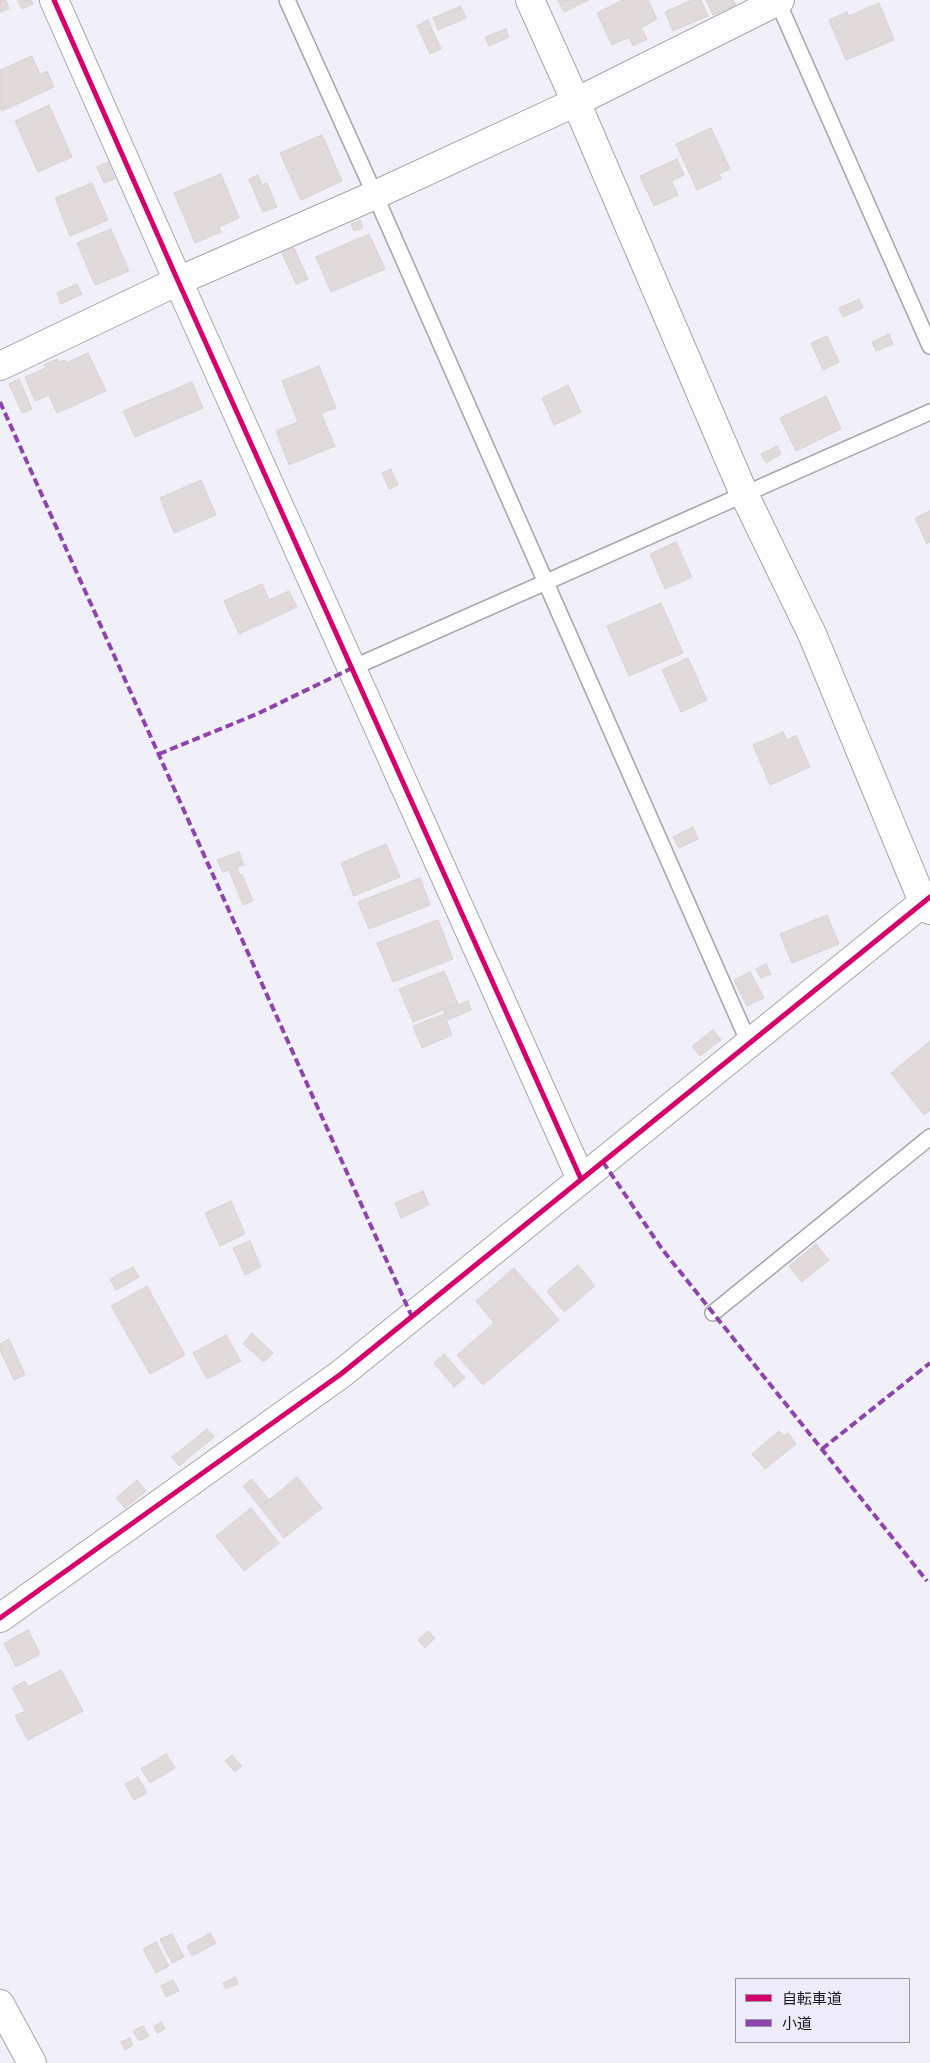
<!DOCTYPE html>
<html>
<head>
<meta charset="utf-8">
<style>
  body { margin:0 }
  #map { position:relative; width:930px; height:2063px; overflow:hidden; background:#f1f0f8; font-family:"Space Grotesk","Noto Sans JP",sans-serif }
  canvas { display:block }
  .legend { position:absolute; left:735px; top:1978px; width:175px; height:65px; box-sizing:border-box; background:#eeecfb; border:1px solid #9997a3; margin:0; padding:6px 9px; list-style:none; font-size:15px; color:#191720 }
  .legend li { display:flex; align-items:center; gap:10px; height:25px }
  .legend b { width:25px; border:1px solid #9997a3 }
</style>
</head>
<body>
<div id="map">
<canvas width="930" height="2063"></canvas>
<ul class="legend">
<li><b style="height:6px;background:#d6006c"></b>自転車道</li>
<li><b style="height:6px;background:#8e44ad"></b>小道</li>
</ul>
</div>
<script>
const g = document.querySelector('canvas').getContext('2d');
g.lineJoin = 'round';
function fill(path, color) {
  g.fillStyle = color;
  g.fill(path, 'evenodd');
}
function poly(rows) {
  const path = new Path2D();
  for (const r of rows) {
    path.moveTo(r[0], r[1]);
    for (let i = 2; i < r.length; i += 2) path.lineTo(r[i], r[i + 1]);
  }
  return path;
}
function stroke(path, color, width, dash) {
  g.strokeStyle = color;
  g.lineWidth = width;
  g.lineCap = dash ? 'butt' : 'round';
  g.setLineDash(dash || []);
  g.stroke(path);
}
const building = poly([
  [0,0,6,0,9,9,0,12,0,0],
  [31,0,33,4,22,9,18,1,31,0],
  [558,0,589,0,564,12,558,0],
  [623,0,648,0,657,19,641,28,647,39,633,46,629,37,612,45,597,13,623,0],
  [692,0,701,0,708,16,673,31,665,12,692,0],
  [706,0,733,0,736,5,713,15,706,0],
  [879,3,894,40,846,60,829,20,847,12,849,16,879,3],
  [461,6,466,18,438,30,433,18,461,6],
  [428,20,441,49,430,54,417,26,428,20],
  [506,29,509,37,489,46,485,37,506,29],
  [32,56,40,74,47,71,54,87,2,111,0,107,0,70,32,56],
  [49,105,72,157,38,172,15,121,49,105],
  [711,128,730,169,719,174,721,179,697,190,676,144,711,128],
  [322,135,342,181,301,200,280,153,322,135],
  [677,159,684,175,647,192,640,176,677,159],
  [108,162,115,179,104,183,97,167,108,162],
  [221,174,239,218,219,227,221,232,195,243,174,193,221,174],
  [258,175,262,185,267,183,277,207,263,212,249,179,258,175],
  [672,182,678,195,654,206,648,193,672,182],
  [92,183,108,220,70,236,55,198,92,183],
  [360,220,363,228,354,231,351,224,360,220],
  [111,229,129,271,95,285,77,243,111,229],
  [369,234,385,269,331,292,316,257,369,234],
  [294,248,308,279,296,284,282,253,294,248],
  [77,284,82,294,61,304,57,293,77,284],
  [859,299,863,308,843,317,839,308,859,299],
  [889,334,893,344,876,351,872,342,889,334],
  [827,336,839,362,823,370,811,343,827,336],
  [88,353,106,391,57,413,49,395,35,401,25,377,46,368,44,365,57,359,59,362,65,360,66,363,88,353],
  [319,366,336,408,321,413,335,446,289,465,276,431,298,422,282,381,319,366],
  [19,379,32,409,22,413,9,384,19,379],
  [192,382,203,408,135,437,123,411,192,382],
  [568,385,581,412,554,425,542,398,568,385],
  [826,396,841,429,796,451,780,418,826,396],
  [777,446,781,454,766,463,761,454,777,446],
  [391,469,398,485,389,489,382,473,391,469],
  [201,480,216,515,174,533,160,498,201,480],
  [930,511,930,542,927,544,915,518,930,511],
  [676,542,692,577,665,589,650,554,676,542],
  [262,584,269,600,289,591,297,607,239,634,224,601,262,584],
  [661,603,683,653,629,676,607,626,661,603],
  [688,658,707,700,681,712,662,670,688,658],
  [783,732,787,740,796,735,810,767,770,785,753,745,783,732],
  [693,827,698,839,679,848,673,837,693,827],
  [386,844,400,877,354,896,341,863,386,844],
  [239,852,244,865,237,867,240,875,242,874,253,901,243,905,229,870,223,872,217,860,239,852],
  [420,878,430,905,369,929,358,902,420,878],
  [827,915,839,944,792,963,780,934,827,915],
  [438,920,453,959,393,982,377,943,438,920],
  [766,964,771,974,761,978,756,969,766,964],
  [444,971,458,1004,413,1022,399,989,444,971],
  [750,972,764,998,747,1006,734,980,750,972],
  [468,1001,471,1010,448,1020,444,1011,468,1001],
  [444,1014,452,1035,422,1048,413,1026,444,1014],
  [713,1030,721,1040,700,1056,692,1046,713,1030],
  [930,1041,930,1110,924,1115,891,1073,930,1041],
  [423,1191,429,1205,401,1218,395,1203,423,1191],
  [231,1201,245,1234,220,1246,205,1213,231,1201],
  [250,1241,261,1267,245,1275,233,1248,250,1241],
  [816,1244,829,1260,802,1282,789,1266,816,1244],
  [578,1265,595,1286,564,1312,547,1291,578,1265],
  [133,1267,139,1277,116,1290,110,1279,133,1267],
  [514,1268,559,1320,483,1385,457,1355,494,1323,476,1301,514,1268],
  [147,1286,185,1355,150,1374,111,1306,147,1286],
  [252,1333,273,1353,264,1362,243,1344,252,1333],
  [226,1335,241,1361,207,1379,193,1353,226,1335],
  [9,1339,25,1375,14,1380,0,1350,0,1344,9,1339],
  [444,1354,465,1378,454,1387,434,1363,444,1354],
  [207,1429,214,1437,179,1466,172,1457,207,1429],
  [779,1431,784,1436,788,1433,796,1444,765,1469,752,1454,779,1431],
  [297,1477,322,1508,284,1538,260,1507,297,1477],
  [252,1479,269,1500,260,1507,243,1486,252,1479],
  [137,1480,146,1491,125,1508,116,1498,137,1480],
  [251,1508,279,1543,244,1571,216,1536,251,1508],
  [28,1630,40,1654,16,1667,4,1643,28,1630],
  [428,1631,435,1638,425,1648,418,1640,428,1631],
  [61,1670,83,1711,28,1740,15,1716,25,1711,12,1688,25,1681,28,1687,61,1670],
  [166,1754,175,1768,150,1783,141,1769,166,1754],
  [232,1755,242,1766,235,1772,225,1761,232,1755],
  [138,1777,147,1793,134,1800,125,1784,138,1777],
  [210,1933,216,1943,192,1956,187,1946,210,1933],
  [172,1934,184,1957,172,1963,160,1939,172,1934],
  [156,1942,169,1966,156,1973,143,1949,156,1942],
  [235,1977,238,1984,226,1989,223,1983,235,1977],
  [173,1980,179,1991,166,1997,161,1986,173,1980],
  [162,2022,165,2029,157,2033,154,2026,162,2022],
  [143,2026,149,2036,139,2041,133,2031,143,2026],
  [130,2038,133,2045,125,2050,121,2042,130,2038]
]);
fill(building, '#e1dada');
stroke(building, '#d7d1d2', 1);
const lane = poly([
  [287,0,375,195,749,1043],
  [777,0,930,346],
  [352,668,930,412],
  [713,1313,930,1137]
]);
const street = poly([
  [54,0,178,281,581,1179],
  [530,0,576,102,744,494,812,634,923,902,930,910],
  [0,366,178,281,375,195,576,102,780,0],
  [0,1618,341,1374,930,897],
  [0,2004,32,2063]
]);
stroke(lane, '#a7a6ae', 18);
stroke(street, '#a7a6ae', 30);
stroke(lane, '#fdfdfe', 15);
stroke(street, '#fdfdfe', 28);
stroke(poly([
  [0,402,412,1317],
  [159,754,257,714,352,668],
  [603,1162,662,1249,927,1581],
  [822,1449,930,1363]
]), '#8e44ad', 4, [8, 4]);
stroke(poly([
  [54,0,178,281,581,1179],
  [0,1618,341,1374,930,897]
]), '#d6006c', 5);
</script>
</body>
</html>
